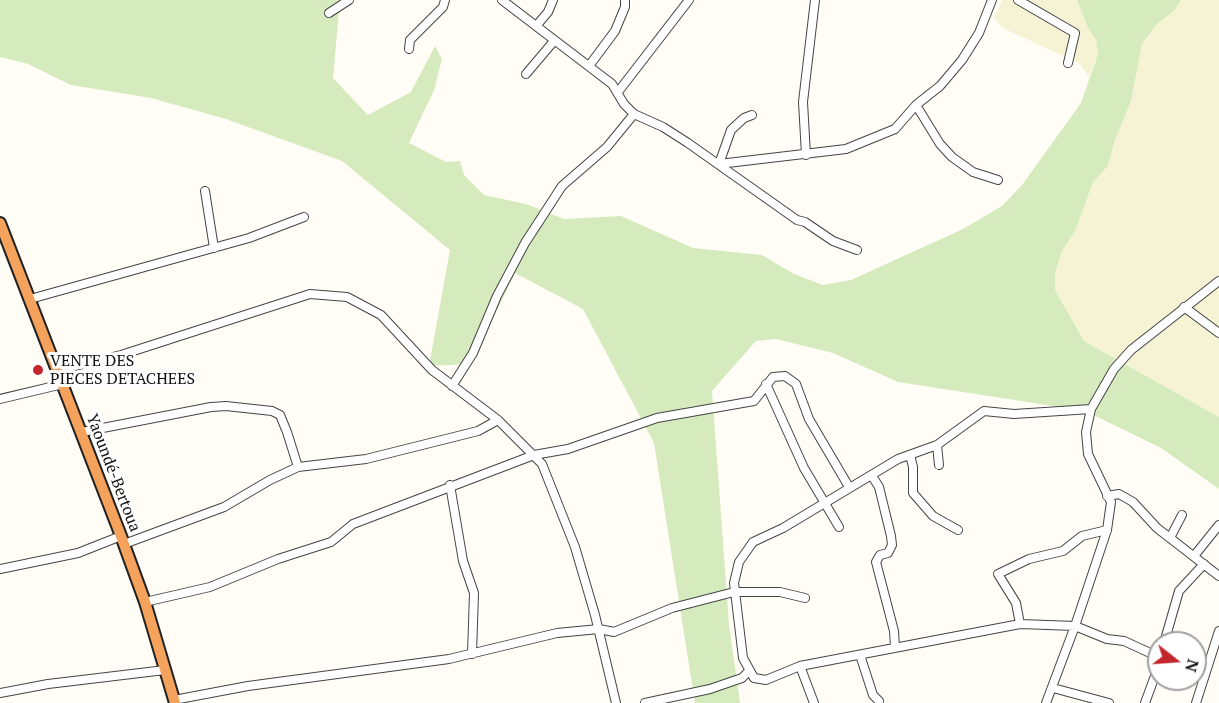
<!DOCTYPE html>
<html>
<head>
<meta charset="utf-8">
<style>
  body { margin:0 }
  #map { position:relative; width:1219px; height:703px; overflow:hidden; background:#fffdf5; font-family:"PT Serif",serif }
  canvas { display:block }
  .north { position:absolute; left:1147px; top:631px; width:60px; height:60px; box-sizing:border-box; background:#fff; border:2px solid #a0a0a0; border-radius:50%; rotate:107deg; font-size:16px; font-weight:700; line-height:24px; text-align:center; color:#111 }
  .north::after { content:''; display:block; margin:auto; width:21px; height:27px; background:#c4262e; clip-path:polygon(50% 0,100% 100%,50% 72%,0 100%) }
</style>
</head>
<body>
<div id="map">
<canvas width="1219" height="703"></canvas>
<div class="north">N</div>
</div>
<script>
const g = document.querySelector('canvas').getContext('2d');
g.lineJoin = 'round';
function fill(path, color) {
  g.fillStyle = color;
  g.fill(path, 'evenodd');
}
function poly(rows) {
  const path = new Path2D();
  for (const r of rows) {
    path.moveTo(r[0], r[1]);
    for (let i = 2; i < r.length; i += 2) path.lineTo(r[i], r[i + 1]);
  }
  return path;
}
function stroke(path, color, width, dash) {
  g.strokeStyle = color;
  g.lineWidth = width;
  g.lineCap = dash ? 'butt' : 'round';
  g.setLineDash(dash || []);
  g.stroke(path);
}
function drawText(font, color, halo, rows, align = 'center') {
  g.font = font + ' "PT Serif",serif';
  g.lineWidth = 6;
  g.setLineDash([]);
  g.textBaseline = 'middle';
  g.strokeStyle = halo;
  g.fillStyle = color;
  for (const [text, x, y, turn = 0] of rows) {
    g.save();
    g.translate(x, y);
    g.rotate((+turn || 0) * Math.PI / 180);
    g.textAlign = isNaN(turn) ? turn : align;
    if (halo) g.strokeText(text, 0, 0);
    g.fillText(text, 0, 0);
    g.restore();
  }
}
fill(poly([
  [1002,0,1077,0,1088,28,1096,40,1098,54,1089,77,1080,64,1003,28,994,18],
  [1181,0,1219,0,1219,417,1084,341,1055,290,1055,274,1061,253,1076,229,1093,182,1108,166,1114,143,1131,101,1142,44,1157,24,1174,11]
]), '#f6f3d4');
fill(poly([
  [0,0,340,0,333,78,368,115,411,92,435,46,442,59,434,90,409,143,446,162,460,161,464,175,484,195,526,204,564,219,621,216,693,248,762,255,794,274,823,285,851,280,963,229,1002,206,1022,185,1081,103,1098,54,1096,40,1088,28,1077,0,1181,0,1174,11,1157,24,1142,44,1131,101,1114,143,1108,166,1093,182,1076,229,1061,253,1055,274,1055,290,1084,341,1219,417,1219,489,1161,448,1077,407,1060,407,898,382,833,353,776,339,756,341,712,391,729,625,740,703,695,703,654,443,583,309,515,273,471,364,429,366,450,250,342,161,226,119,151,98,71,85,28,64,0,57]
]), '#d5ebbd');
const minor = poly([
  [502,0,612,84,624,104,634,114,663,127,688,143,797,220,805,222,833,241,857,250],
  [1018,0,1075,33,1068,63],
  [329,13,349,0],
  [537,25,548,12,553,0],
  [409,49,410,40,443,7,445,0],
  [589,66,615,31,625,7,625,0],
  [526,74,554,41],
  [618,92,689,0],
  [916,105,940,144,952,157,973,172,998,180],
  [806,155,803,102,815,0],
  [719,164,846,149,895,129,916,105,940,86,962,60,979,33,992,0],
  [719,164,731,130,744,118,752,115],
  [205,191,214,248],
  [30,299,249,238,304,217],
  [1184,307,1219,333],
  [58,370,121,355,310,294,347,297,381,315,432,370,498,420,542,464,575,547,595,615,616,703],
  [766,384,804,468,839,527],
  [452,386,473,353,497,296,525,243,562,186,607,147,634,114],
  [0,399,63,384],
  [1091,409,1014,414,984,411,937,445,898,459,783,528,753,542,739,562,734,583,743,658,754,678,766,680,800,666,1020,624,1075,626,1107,639,1124,641,1159,657],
  [82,432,211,407,226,406,272,411,280,415,287,432,298,467],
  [937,445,939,465],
  [910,455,913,467,913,493,933,516,958,530],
  [872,476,879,487,891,536,892,545,888,553,880,555,876,562,894,631,895,648],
  [450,485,463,561,474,593,472,654],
  [1107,496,1119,494,1133,502,1157,528,1219,576],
  [1170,538,1182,515],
  [124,544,224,507,270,480,298,467,366,459,478,431,498,420],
  [1194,556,1219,525],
  [0,569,78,553,121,536],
  [145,602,210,587,278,559,331,542,353,524,534,455,568,449,657,418,754,401,773,377,785,376,796,384,809,419,849,487],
  [1020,624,1016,603,998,574,1029,559,1063,551,1082,536,1107,530],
  [1164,643,1179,591,1204,564],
  [860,655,873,695,879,701],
  [800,666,814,703],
  [1053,688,1109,703],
  [0,693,48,684,165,670],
  [174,700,248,686,449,659,557,633,599,629,614,632,672,608,734,592,780,592,805,598],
  [645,703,710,689,742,678,748,672],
  [1046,703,1075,626,1107,530,1111,502,1088,454,1086,432,1091,409,1114,369,1131,350,1219,281],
  [1145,703,1159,665],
  [1196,703,1219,631]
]);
const highway = poly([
  [0,223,121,536,145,602,175,703]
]);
stroke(minor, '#444', 10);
stroke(highway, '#222', 14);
stroke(minor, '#fff', 8);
stroke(highway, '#f5a25d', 10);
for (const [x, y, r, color] of [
  [38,370,6,"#c4262e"]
]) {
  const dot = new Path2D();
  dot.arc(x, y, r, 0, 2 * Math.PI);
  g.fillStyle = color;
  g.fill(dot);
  stroke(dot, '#fff', 2);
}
drawText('16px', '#111', '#fff', [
  ["VENTE DES",50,361],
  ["PIECES DETACHEES",50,379]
], 'left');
drawText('16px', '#111', '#fff', [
  ["Yaoundé-Bertoua",113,473,69]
]);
</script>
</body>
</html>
